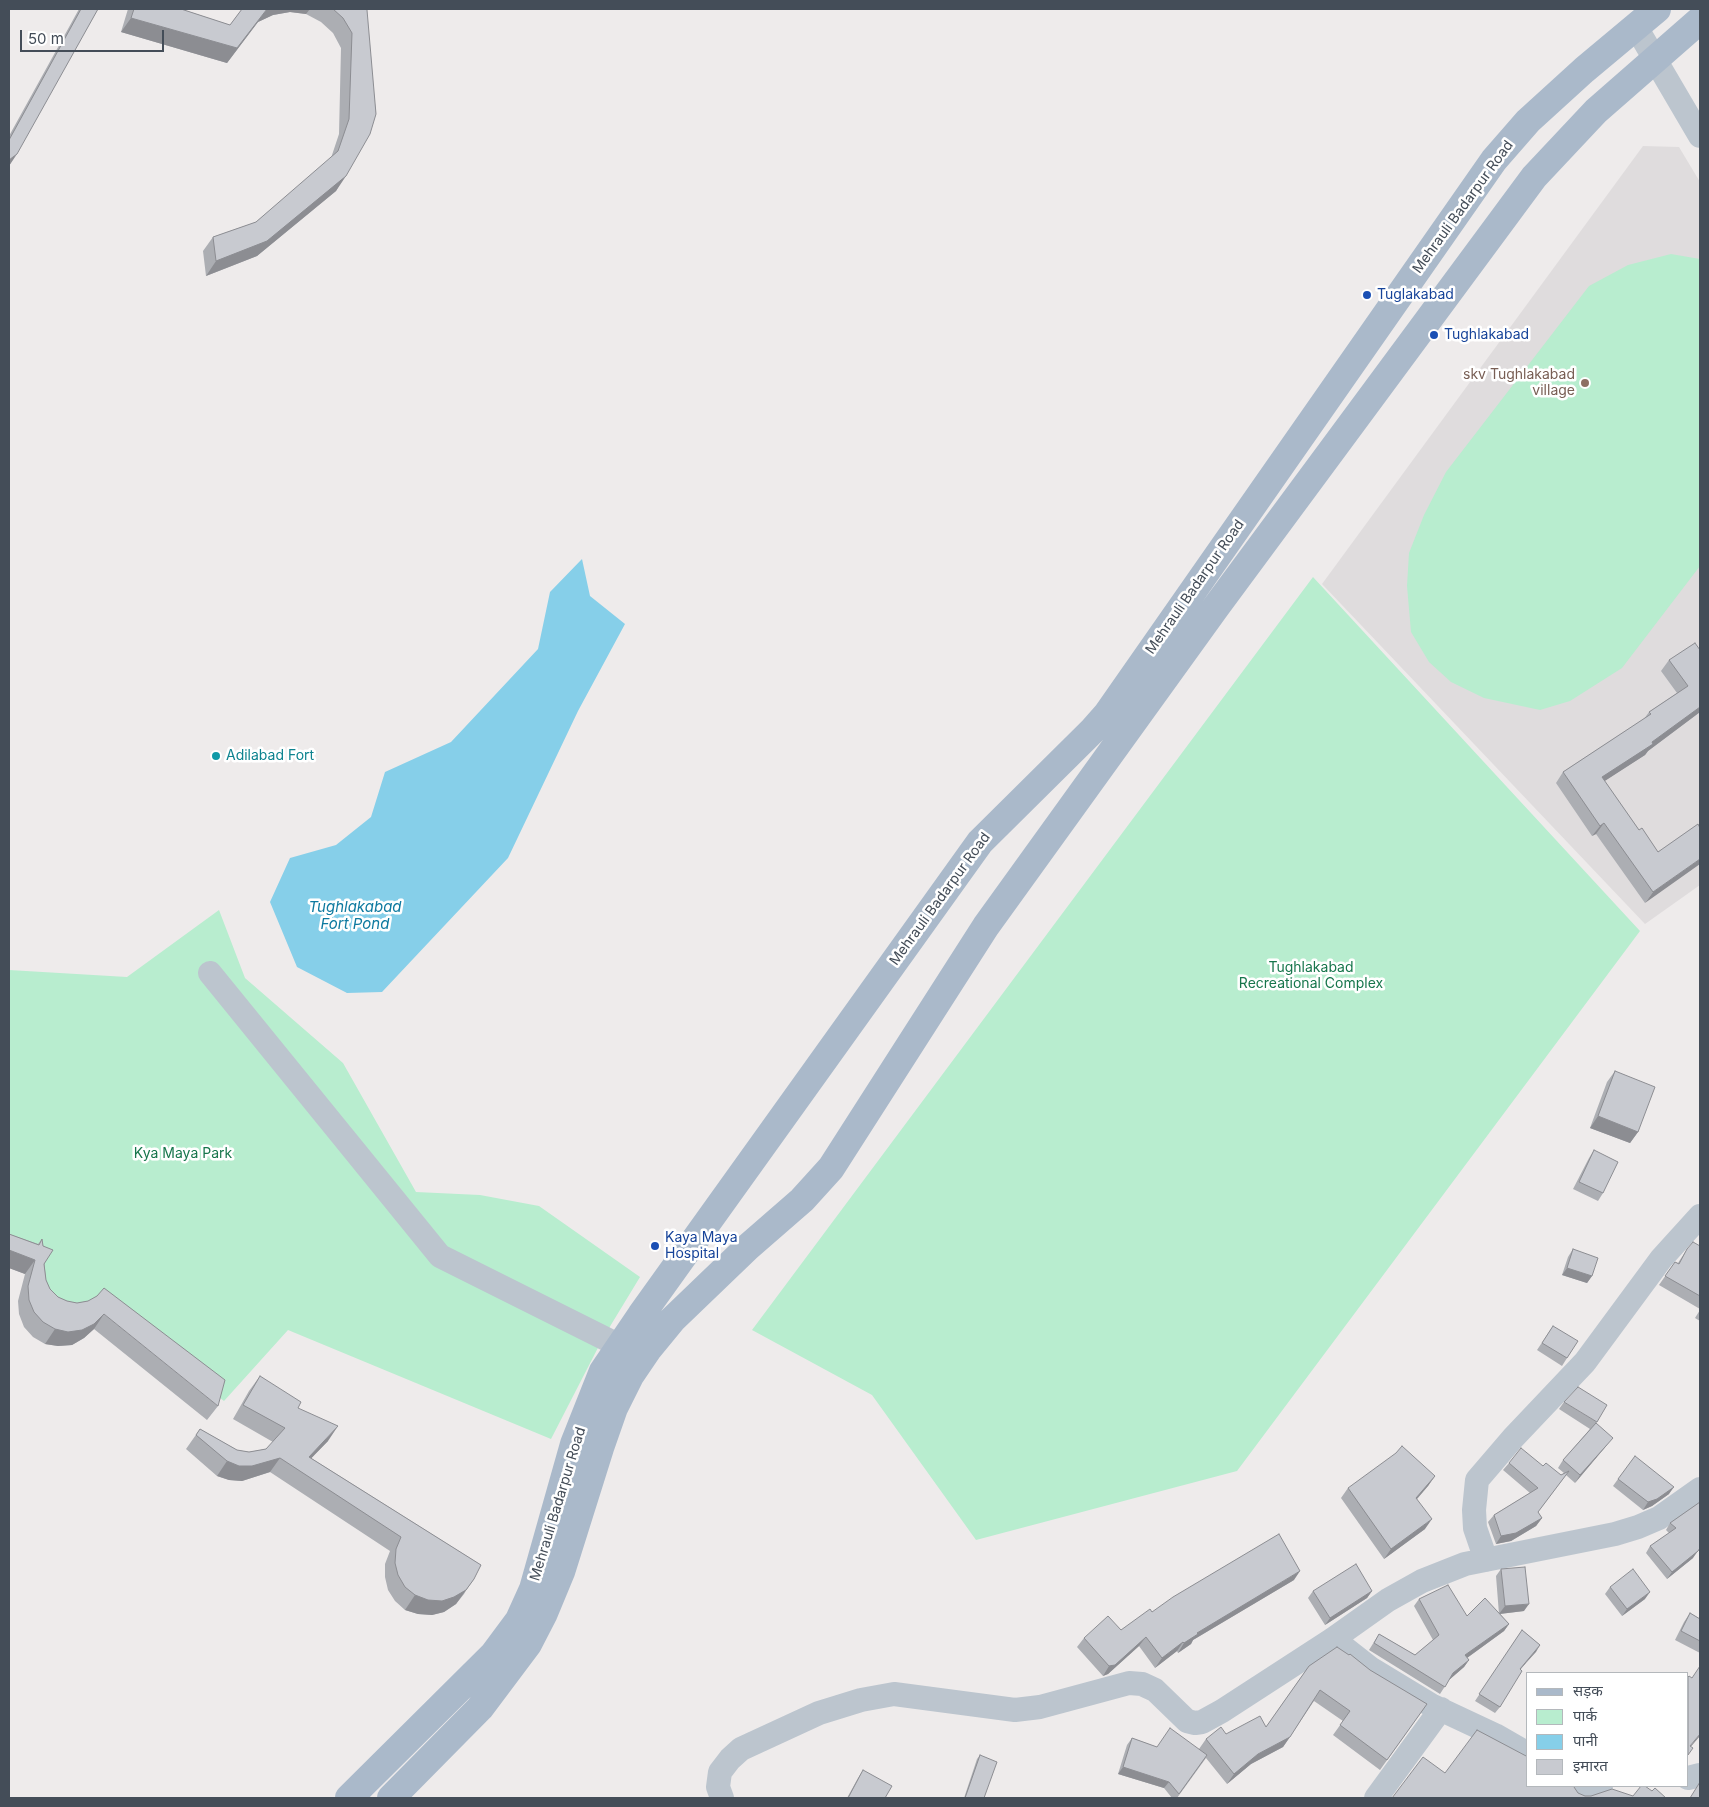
<!DOCTYPE html>
<html>
<head>
<meta charset="utf-8">
<style>
  body { margin:0 }
  #map { position:relative; width:1709px; height:1807px; overflow:hidden; background:#eeebeb; font-family:Inter,"Noto Sans Devanagari",sans-serif }
  canvas { display:block }
  .frame { position:absolute; inset:0; border:10px solid #444d58; pointer-events:none }
  .legend { position:absolute; left:1526px; top:1672px; width:162px; height:115px; box-sizing:border-box; background:#fff; border:1px solid #b4b8bc; margin:0; padding:6px 9px; list-style:none; font-size:15px; color:#444d58 }
  .legend li { display:flex; align-items:center; gap:10px; height:25px }
  .legend b { width:25px; border:1px solid #b4b8bc }
  .scale { position:absolute; left:20px; top:30px; width:144px; height:22px; box-sizing:border-box; border:2px solid #444d58; border-top:0; padding-left:6px; font-size:15px; line-height:18px; white-space:nowrap; color:#444d58; -webkit-text-stroke:4px #fff; paint-order:stroke }
</style>
</head>
<body>
<div id="map">
<canvas width="1709" height="1807"></canvas>
<div class="frame"></div>
<ul class="legend">
<li><b style="height:6px;background:#aab9ca"></b>सड़क</li>
<li><b style="height:14px;background:#b8edcf"></b>पार्क</li>
<li><b style="height:14px;background:#86cfe9"></b>पानी</li>
<li><b style="height:14px;background:#c8cad0"></b>इमारत</li>
</ul>
<div class="scale">50 m</div>
</div>
<script>
const g = document.querySelector('canvas').getContext('2d');
g.lineJoin = 'round';
function fill(path, color) {
  g.fillStyle = color;
  g.fill(path, 'evenodd');
}
function poly(rows) {
  const path = new Path2D();
  for (const r of rows) {
    path.moveTo(r[0], r[1]);
    for (let i = 2; i < r.length; i += 2) path.lineTo(r[i], r[i + 1]);
  }
  return path;
}
function stroke(path, color, width, dash) {
  g.strokeStyle = color;
  g.lineWidth = width;
  g.lineCap = dash ? 'butt' : 'round';
  g.setLineDash(dash || []);
  g.stroke(path);
}
function drawText(font, color, halo, rows, align = 'center') {
  g.font = font + ' Inter,sans-serif';
  g.lineWidth = 5;
  g.setLineDash([]);
  g.textBaseline = 'middle';
  g.strokeStyle = halo;
  g.fillStyle = color;
  for (const [text, x, y, turn = 0] of rows) {
    g.save();
    g.translate(x, y);
    g.rotate((+turn || 0) * Math.PI / 180);
    g.textAlign = isNaN(turn) ? turn : align;
    if (halo) g.strokeText(text, 0, 0);
    g.fillText(text, 0, 0);
    g.restore();
  }
}
fill(poly([
  [1643,146,1679,147,1700,182,1700,885,1645,924,1322,584]
]), '#dfdcdd');
fill(poly([
  [1671,254,1700,259,1700,566,1622,668,1570,701,1540,710,1484,698,1451,682,1429,662,1411,632,1407,586,1409,553,1424,515,1446,472,1589,286,1628,265],
  [1313,577,1640,931,1237,1471,976,1540,872,1395,752,1330],
  [219,910,245,978,343,1063,416,1192,480,1195,539,1206,640,1277,603,1338,551,1439,288,1330,224,1401,94,1302,48,1311,42,1265,9,1252,9,970,127,977]
]), '#b8edcf');
fill(poly([
  [582,559,590,596,625,624,578,711,508,858,382,992,347,993,297,967,270,902,290,858,336,845,371,817,385,772,451,742,538,649,550,592]
]), '#86cfe9');
stroke(poly([
  [1636,27,1700,136],
  [210,973,440,1256,620,1346],
  [1486,1560,1475,1528,1474,1510,1477,1480,1513,1438,1585,1362,1661,1259,1700,1216],
  [1333,1639,1370,1668,1431,1705,1495,1735,1528,1754],
  [1688,1778,1700,1775],
  [1581,1792,1601,1786],
  [722,1798,718,1787,720,1772,730,1759,741,1749,819,1713,861,1700,894,1694,1015,1710,1040,1707,1129,1683,1142,1684,1155,1690,1187,1721,1195,1723,1202,1722,1222,1711,1333,1639,1388,1600,1422,1581,1465,1564,1615,1534,1638,1527,1659,1518,1700,1489],
  [1376,1798,1441,1709]
]), '#bcc5ce', 24);
stroke(poly([
  [349,1798,493,1655,519,1620,533,1589,574,1444,603,1371,641,1315,980,842,1092,731,1107,714,1494,160,1528,121,1584,70,1657,9],
  [391,1798,480,1708,528,1644,544,1613,561,1572,600,1448,614,1408,630,1376,649,1348,672,1320,748,1247,802,1200,831,1168,986,926,1216,607,1534,177,1596,111,1700,20]
]), '#aab9ca', 28);
fill(poly([
  [79,9,98,9,9,166,9,136],
  [128,9,181,9,230,25,242,9,366,9,376,114,336,191,257,256,206,276,203,251,213,237,256,222,331,158,339,134,341,48,333,33,321,22,306,14,290,12,273,15,258,22,227,63,121,32],
  [1700,650,1700,712,1648,751,1645,755,1604,781,1639,830,1658,852,1700,828,1645,903,1596,834,1592,836,1556,783,1563,772,1644,719,1649,712,1677,693,1661,671,1669,660],
  [1615,1071,1638,1132,1630,1143,1590,1128,1607,1082],
  [1594,1150,1603,1193,1598,1201,1573,1189,1589,1158],
  [9,1234,38,1244,42,1239,46,1280,50,1289,58,1297,67,1301,77,1303,88,1301,218,1406,207,1420,94,1329,84,1338,72,1345,58,1346,45,1344,33,1337,24,1327,19,1314,18,1301,25,1274,9,1268],
  [1700,1246,1700,1309,1659,1285,1675,1262,1678,1263,1687,1249],
  [1573,1249,1592,1276,1587,1283,1562,1275,1568,1257],
  [1700,1310,1700,1321,1695,1318],
  [1553,1326,1567,1358,1562,1366,1537,1350],
  [260,1376,298,1408,328,1441,311,1458,481,1565,464,1594,456,1604,444,1612,432,1615,418,1614,405,1610,395,1601,388,1590,385,1577,385,1564,390,1551,270,1472,242,1481,229,1480,217,1476,186,1449,200,1429,237,1450,249,1452,266,1449,273,1442,233,1419,249,1391],
  [1564,1402,1597,1422,1596,1423,1607,1445,1575,1483,1566,1475,1538,1512,1542,1518,1536,1526,1511,1541,1496,1544,1488,1522,1494,1515,1530,1493,1503,1470,1509,1463,1543,1466,1561,1475,1564,1473,1558,1468,1563,1460,1590,1429,1559,1409],
  [1435,1476,1428,1486,1417,1499,1425,1529,1384,1559,1341,1498,1348,1488],
  [1618,1479,1669,1494,1652,1506,1643,1510,1613,1486],
  [1700,1502,1693,1558,1667,1579,1646,1553,1650,1546,1669,1533,1666,1530,1670,1523],
  [1501,1569,1524,1611,1500,1614,1509,1624,1504,1631,1467,1658,1469,1660,1464,1667,1449,1680,1440,1694,1369,1650,1379,1634,1415,1655,1433,1640,1414,1606,1419,1599,1467,1616,1499,1614,1496,1576],
  [1294,1580,1193,1640,1191,1644,1178,1653,1177,1651,1155,1668,1139,1646,1108,1674,1103,1676,1077,1647,1084,1638,1121,1630,1152,1612],
  [1610,1587,1645,1599,1622,1616,1605,1594],
  [1313,1591,1372,1591,1367,1598,1325,1625,1308,1598],
  [1690,1613,1700,1619,1700,1653,1675,1640,1684,1622],
  [1522,1630,1540,1645,1521,1669,1500,1707,1495,1713,1475,1701],
  [1309,1666,1427,1704,1380,1770,1333,1735,1343,1721,1314,1701,1283,1747,1251,1764,1227,1784,1206,1758,1177,1798,1172,1798,1164,1788,1118,1774,1127,1745,1132,1738,1157,1747,1199,1749,1206,1739,1226,1734,1266,1727],
  [980,1755,984,1798,964,1798,977,1759],
  [863,1770,885,1798,847,1798,858,1778]
]), '#acaeb3');
fill(poly([
  [267,9,310,9,306,14,290,12,273,15,258,22,227,63,121,32,131,18,237,48],
  [17,154,9,166,9,160],
  [346,176,336,191,257,256,206,276,216,261],
  [1700,707,1700,712,1648,751,1645,755,1594,788,1602,777,1652,742],
  [1604,823,1596,834,1592,836,1600,826],
  [1700,859,1700,864,1645,903,1653,892],
  [1598,1116,1638,1132,1630,1143,1590,1128],
  [9,1250,35,1260,25,1274,9,1268],
  [1567,1268,1592,1276,1587,1283,1562,1275],
  [104,1314,94,1329,84,1338,72,1345,58,1346,45,1344,55,1329],
  [338,1426,328,1441,299,1471,309,1457],
  [1613,1438,1607,1445,1575,1483,1580,1475],
  [280,1458,270,1472,242,1481,229,1480,217,1476,227,1461],
  [1435,1476,1428,1486,1409,1508,1416,1498],
  [1674,1487,1669,1494,1652,1506,1643,1510,1648,1502],
  [1542,1518,1536,1526,1511,1541,1496,1544,1501,1536],
  [1432,1519,1425,1529,1384,1559,1391,1549],
  [1700,1548,1693,1558,1667,1579,1672,1572],
  [1300,1571,1294,1580,1193,1640,1191,1644,1178,1653,1184,1643,1197,1633],
  [474,1579,456,1604,444,1612,432,1615,418,1614,405,1610,415,1595],
  [1372,1591,1367,1598,1325,1625,1330,1618],
  [1650,1592,1645,1599,1622,1616,1627,1609],
  [1529,1604,1524,1611,1499,1614,1505,1606],
  [1509,1624,1504,1631,1460,1663,1465,1655],
  [1146,1637,1139,1646,1108,1674,1103,1676,1109,1666],
  [1183,1642,1177,1651,1155,1668,1162,1658],
  [1540,1645,1536,1652,1515,1675],
  [1469,1660,1464,1667,1449,1680,1453,1673],
  [1700,1734,1700,1736,1688,1750,1688,1749],
  [1290,1737,1283,1747,1251,1764,1227,1784,1234,1774,1258,1754],
  [1123,1767,1169,1782,1164,1788,1118,1774]
]), '#8c8d92');
const building = poly([
  [81,9,98,9,17,154,9,160,9,140,81,9],
  [134,9,181,9,230,25,242,9,267,9,237,48,131,18,134,9],
  [333,9,366,9,367,10,376,114,370,134,346,176,267,241,216,261,213,237,256,222,338,151,349,119,352,33,343,18,333,9],
  [1695,643,1700,650,1700,707,1652,742,1653,744,1602,777,1639,830,1642,828,1658,852,1698,824,1700,828,1700,859,1653,892,1604,823,1600,826,1563,772,1651,714,1649,712,1688,686,1669,660,1695,643],
  [1615,1071,1655,1087,1638,1132,1598,1116,1615,1071],
  [1594,1150,1618,1162,1603,1193,1579,1182,1594,1150],
  [9,1234,39,1245,42,1239,43,1246,53,1250,44,1264,46,1280,50,1289,58,1297,67,1301,77,1303,88,1301,97,1296,104,1288,225,1380,218,1406,104,1314,94,1324,82,1330,68,1332,55,1329,43,1322,34,1312,29,1300,28,1286,35,1260,9,1250,9,1234],
  [1693,1242,1700,1246,1700,1296,1665,1276,1675,1262,1679,1264,1687,1249,1693,1242],
  [1573,1249,1598,1258,1592,1276,1567,1268,1573,1249],
  [1553,1326,1578,1341,1567,1358,1542,1343,1553,1326],
  [260,1376,301,1402,298,1408,338,1426,309,1457,481,1565,474,1579,466,1590,454,1597,442,1601,428,1600,415,1595,405,1587,398,1575,395,1563,396,1549,401,1537,280,1458,252,1466,239,1466,227,1461,196,1435,200,1429,237,1450,249,1452,266,1449,285,1428,243,1405,260,1376],
  [1578,1387,1607,1405,1597,1422,1564,1402,1578,1387],
  [1596,1423,1613,1438,1580,1475,1563,1460,1596,1423],
  [1402,1446,1435,1476,1416,1498,1432,1519,1391,1549,1348,1488,1396,1453,1402,1446],
  [1521,1448,1543,1466,1546,1463,1561,1475,1569,1471,1538,1512,1542,1518,1516,1533,1501,1536,1494,1515,1538,1488,1509,1463,1521,1448],
  [1635,1456,1674,1487,1657,1499,1648,1502,1618,1479,1635,1456],
  [1700,1502,1700,1548,1698,1551,1672,1572,1650,1546,1676,1528,1670,1523,1700,1502],
  [1279,1534,1300,1571,1197,1633,1198,1634,1184,1643,1183,1642,1162,1658,1146,1637,1115,1665,1109,1666,1084,1638,1108,1616,1121,1630,1150,1609,1152,1612,1173,1597,1279,1534],
  [1356,1564,1372,1591,1330,1618,1313,1591,1356,1564],
  [1525,1567,1529,1604,1505,1606,1501,1569,1525,1567],
  [1633,1569,1650,1592,1627,1609,1610,1587,1633,1569],
  [1448,1585,1467,1616,1485,1598,1509,1624,1465,1655,1469,1660,1453,1673,1445,1687,1374,1643,1379,1634,1415,1655,1439,1635,1419,1599,1448,1585],
  [1690,1613,1700,1619,1700,1641,1681,1631,1690,1613],
  [1522,1630,1540,1645,1520,1669,1522,1671,1500,1707,1479,1694,1522,1630],
  [1337,1647,1349,1655,1350,1654,1370,1670,1427,1704,1387,1760,1340,1725,1350,1711,1320,1690,1290,1737,1258,1754,1234,1774,1206,1739,1221,1727,1226,1734,1260,1716,1266,1727,1309,1666,1337,1647],
  [1700,1666,1700,1734,1690,1746,1693,1748,1688,1755,1688,1677,1689,1676,1692,1678,1700,1666],
  [1170,1728,1207,1755,1179,1794,1169,1782,1123,1767,1132,1738,1157,1747,1170,1728],
  [1477,1730,1528,1757,1528,1786,1574,1786,1574,1787,1578,1793,1585,1796,1591,1796,1612,1789,1633,1796,1641,1786,1645,1786,1652,1791,1655,1788,1666,1798,1392,1798,1423,1757,1445,1773,1477,1730],
  [980,1755,997,1762,984,1798,965,1798,980,1755],
  [863,1770,892,1786,885,1798,848,1798,863,1770],
  [1700,1782,1700,1798,1690,1798,1700,1782]
]);
fill(building, '#c8cad0');
stroke(building, '#8c8d92', 1);
for (const [x, y, r, color] of [
  [1367,295,5,"#1a4fb4"],
  [1434,335,5,"#1a4fb4"],
  [1585,383,5,"#8d6e63"],
  [216,756,5,"#0f9aa8"],
  [655,1246,5,"#1a4fb4"]
]) {
  const dot = new Path2D();
  dot.arc(x, y, r, 0, 2 * Math.PI);
  g.fillStyle = color;
  g.fill(dot);
  stroke(dot, '#fff', 2);
}
drawText('14px', '#444d58', '#fff', [
  ["Mehrauli Badarpur Road",1463,207,-54],
  ["Mehrauli Badarpur Road",1195,587,-55],
  ["Mehrauli Badarpur Road",940,899,-54],
  ["Mehrauli Badarpur Road",558,1504,-73]
]);
drawText('14px', '#164399', '#fff', [
  ["Tuglakabad",1377,295],
  ["Tughlakabad",1444,335],
  ["Kaya Maya",665,1238],
  ["Hospital",665,1254]
], 'left');
drawText('14px', '#785e54', '#fff', [
  ["skv Tughlakabad",1575,375],
  ["village",1575,391]
], 'right');
drawText('14px', '#0d838f', '#fff', [
  ["Adilabad Fort",226,756]
], 'left');
drawText('14px', '#17764c', '#fff', [
  ["Tughlakabad",1311,968],
  ["Recreational Complex",1311,984],
  ["Kya Maya Park",183,1154]
]);
drawText('italic 15px', '#0e7aa0', '#fff', [
  ["Tughlakabad",355,907],
  ["Fort Pond",355,924]
]);
</script>
</body>
</html>
